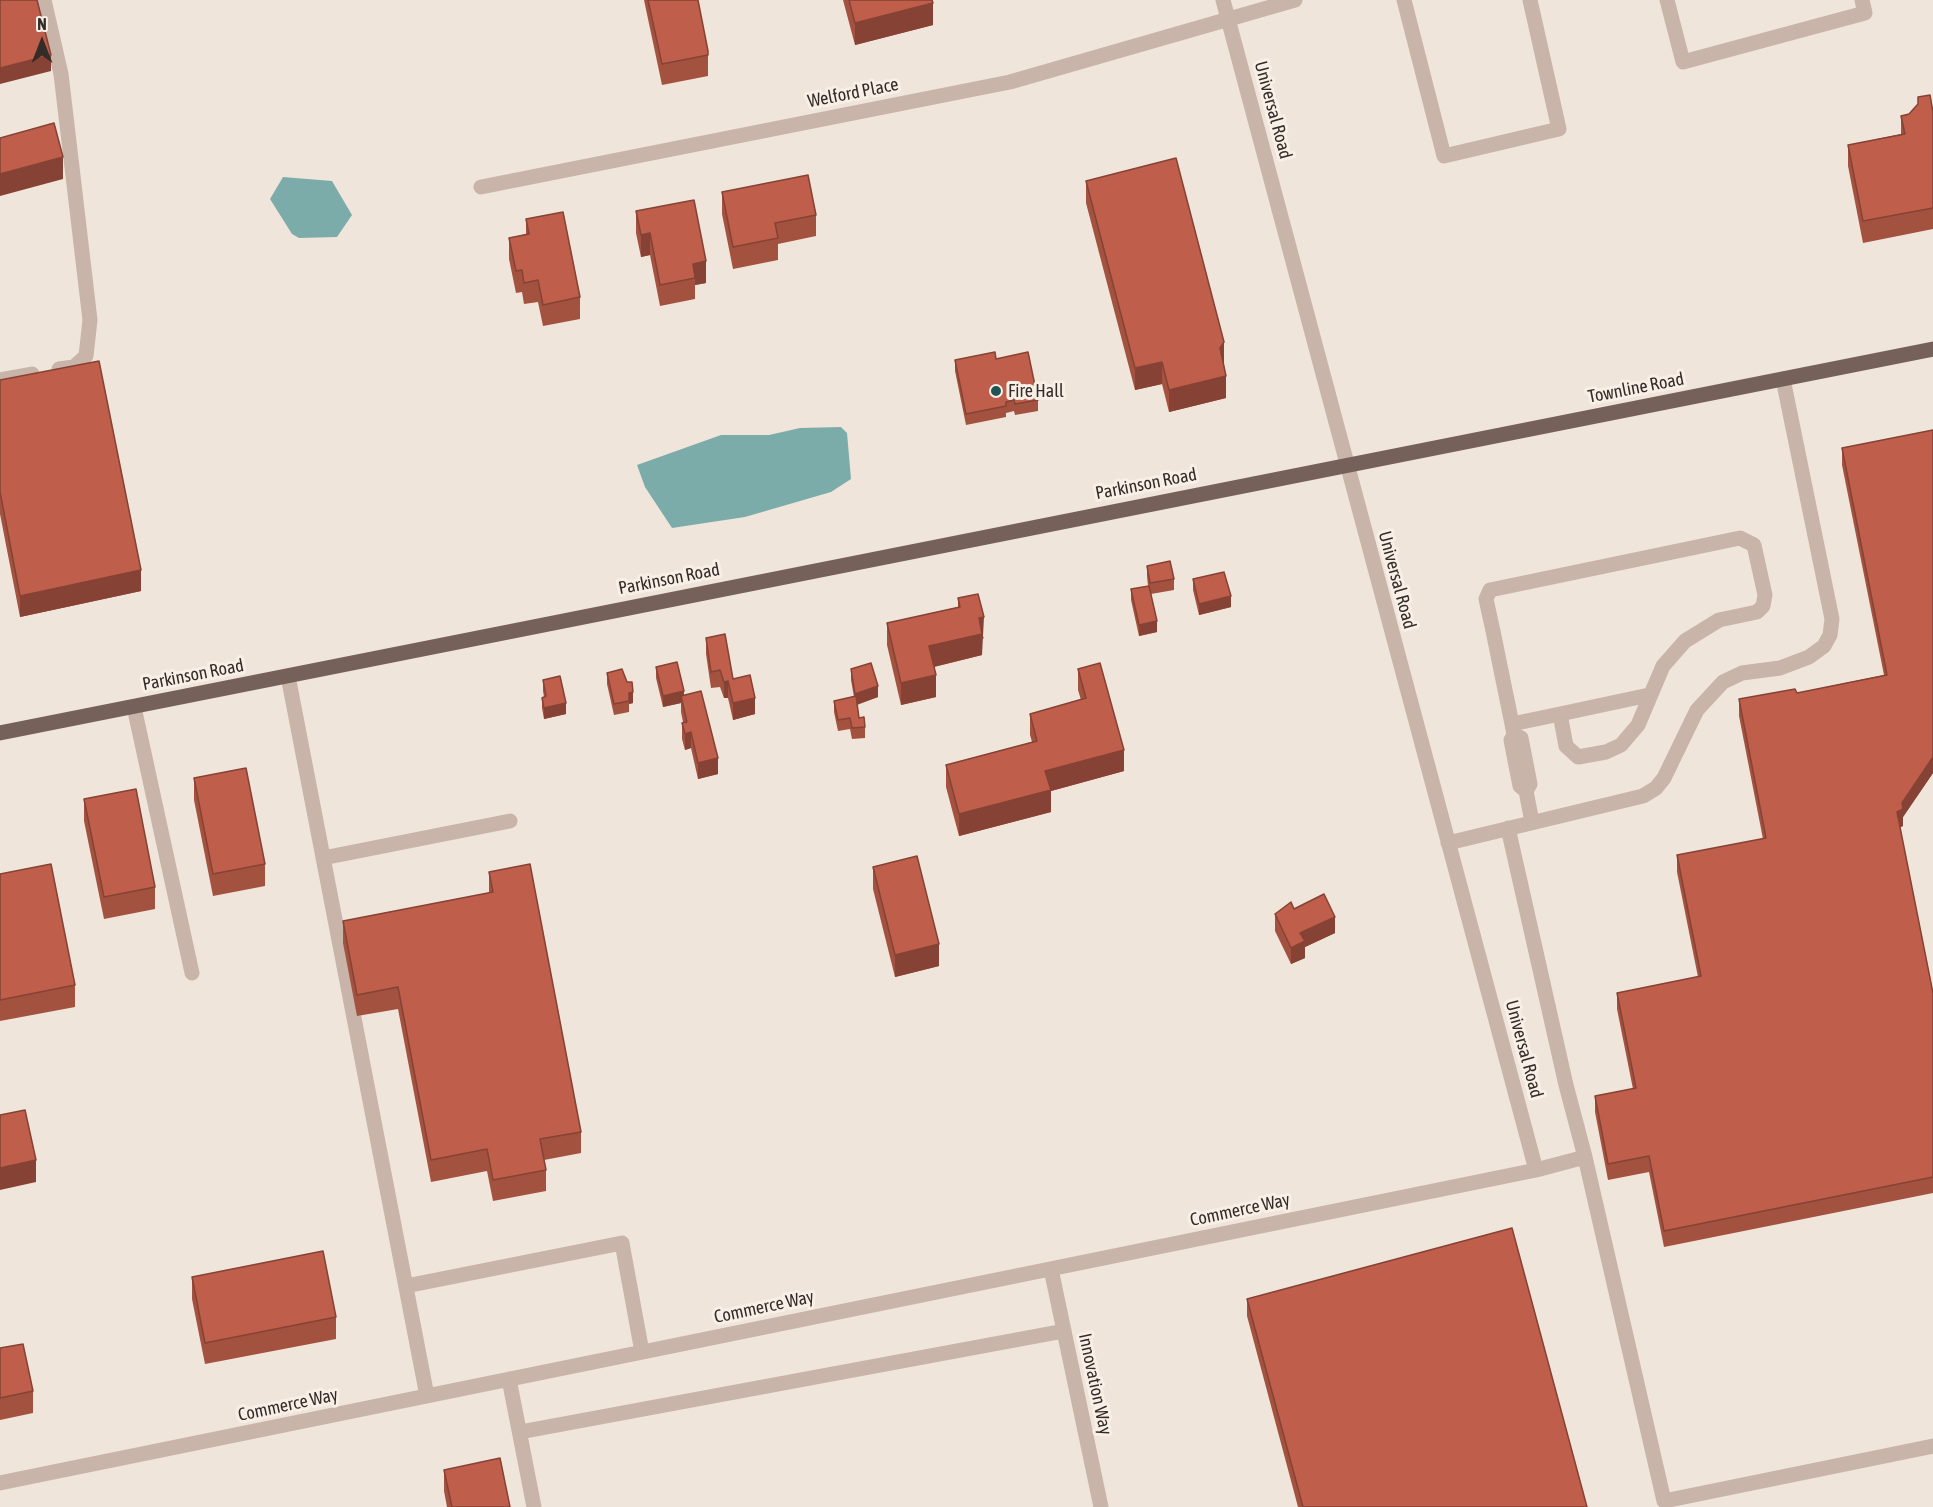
<!DOCTYPE html>
<html>
<head>
<meta charset="utf-8">
<style>
  body { margin:0 }
  #map { position:relative; width:1933px; height:1507px; overflow:hidden; background:#f0e5db; font-family:"Asap Condensed",sans-serif }
  canvas { display:block }
  .north { position:absolute; left:12px; top:12px; width:60px; height:60px; -webkit-text-stroke:4px #f8efe7; paint-order:stroke; rotate:0deg; font-size:16px; font-weight:700; line-height:24px; text-align:center; color:#352b28 }
  .north::after { content:''; display:block; margin:auto; width:21px; height:27px; background:#352b28; clip-path:polygon(50% 0,100% 100%,50% 72%,0 100%) }
</style>
</head>
<body>
<div id="map">
<canvas width="1933" height="1507"></canvas>
<div class="north">N</div>
</div>
<script>
const g = document.querySelector('canvas').getContext('2d');
g.lineJoin = 'round';
function fill(path, color) {
  g.fillStyle = color;
  g.fill(path, 'evenodd');
}
function poly(rows) {
  const path = new Path2D();
  for (const r of rows) {
    path.moveTo(r[0], r[1]);
    for (let i = 2; i < r.length; i += 2) path.lineTo(r[i], r[i + 1]);
  }
  return path;
}
function stroke(path, color, width, dash) {
  g.strokeStyle = color;
  g.lineWidth = width;
  g.lineCap = dash ? 'butt' : 'round';
  g.setLineDash(dash || []);
  g.stroke(path);
}
function drawText(font, color, halo, rows, align = 'center') {
  g.font = font + ' "Asap Condensed",sans-serif';
  g.lineWidth = 6;
  g.setLineDash([]);
  g.textBaseline = 'middle';
  g.strokeStyle = halo;
  g.fillStyle = color;
  for (const [text, x, y, turn = 0] of rows) {
    g.save();
    g.translate(x, y);
    g.rotate((+turn || 0) * Math.PI / 180);
    g.textAlign = isNaN(turn) ? turn : align;
    if (halo) g.strokeText(text, 0, 0);
    g.fillText(text, 0, 0);
    g.restore();
  }
}
fill(poly([
  [283,177,332,181,352,215,337,237,299,238,292,234,270,199],
  [841,427,847,433,851,479,831,492,745,517,672,528,645,487,637,465,721,435,769,435,800,428]
]), '#7cacaa');
stroke(poly([
  [44,0,61,74,90,320,86,356,74,367,59,369],
  [1223,0,1536,1170],
  [1404,0,1444,156,1559,129,1530,0],
  [1667,0,1683,62,1865,13,1862,0],
  [481,187,1010,82,1295,0],
  [0,380,32,374],
  [288,676,427,1396],
  [134,707,192,973],
  [1560,714,1649,695],
  [1512,724,1560,714,1566,746,1578,757,1606,752,1621,745,1638,725,1663,666,1685,641,1719,620,1757,612,1763,606,1765,595,1754,545,1740,538,1490,590,1486,599,1493,631,1503,680,1512,724,1514,735],
  [1526,791,1530,784,1521,738,1514,735,1511,740,1520,786,1526,791,1532,822],
  [1508,828,1566,1085,1585,1157],
  [1448,843,1643,796,1656,788,1664,778,1697,710,1723,682,1742,673,1780,668,1809,657,1824,646,1830,635,1832,619,1783,379],
  [323,858,510,821],
  [1051,1269,1101,1507],
  [406,1286,622,1243,642,1352],
  [509,1379,534,1507],
  [520,1432,1064,1331],
  [0,1483,1536,1170,1585,1157,1664,1501,1933,1446]
]), '#c8b4a8', 15);
stroke(poly([
  [0,733,1933,349]
]), '#76615a', 15);
fill(poly([
  [644,0,698,0,708,51,708,76,662,85],
  [843,0,932,0,933,25,855,45],
  [1918,97,1933,112,1933,229,1863,243,1848,166,1848,145,1901,134,1901,116,1909,114,1918,105],
  [1086,181,1224,363,1226,398,1169,412,1162,384,1135,390,1086,203],
  [722,192,816,215,816,236,778,244,778,260,733,269,722,214],
  [636,211,706,283,695,285,695,299,660,306,650,255,641,257,636,233],
  [526,219,580,297,580,319,543,326,538,302,524,304,522,292,516,293,509,259,509,238,526,234],
  [996,359,1038,400,1038,411,1015,415,1014,411,1006,413,1006,417,966,425,955,371,955,360],
  [0,380,141,591,20,617,0,514],
  [1933,430,1933,773,1903,817,1903,826,1900,827,1933,993,1933,1193,1664,1247,1649,1172,1608,1180,1595,1112,1595,1096,1633,1089,1617,1009,1617,993,1698,977,1677,872,1677,855,1763,839,1739,716,1739,699,1797,693,1884,675,1842,465,1842,448],
  [1147,566,1174,579,1174,590,1151,594,1157,632,1139,636,1131,600,1131,589,1148,586,1147,576],
  [1193,579,1231,607,1199,615,1193,590],
  [958,598,984,638,982,639,982,655,934,667,936,697,901,705,887,645,887,623,958,607],
  [706,638,755,714,733,720,728,698,724,698,720,687,711,688,706,654],
  [656,667,684,695,718,774,698,779,691,748,685,750,682,739,682,723,683,722,681,712,681,703,663,707,656,678],
  [851,669,878,697,857,705,859,718,865,727,865,738,852,739,850,729,838,731,834,712,834,701,854,697,851,680],
  [1078,669,1124,771,1051,791,1051,812,959,836,946,787,946,765,1032,742,1030,735,1030,714,1081,700,1078,690],
  [607,673,627,682,633,703,629,704,629,712,614,715,607,684],
  [543,680,566,714,544,719,542,708,542,698,544,697,543,691],
  [194,778,265,864,265,886,213,896,194,800],
  [84,799,155,887,155,909,104,919,84,821],
  [873,867,939,966,895,977,873,889],
  [489,872,581,1132,581,1153,544,1160,546,1170,546,1191,493,1201,487,1171,431,1182,398,1009,357,1016,343,943,343,921,489,893],
  [0,874,75,985,75,1007,0,1021],
  [1294,909,1335,933,1305,947,1305,958,1291,964,1275,931,1275,914],
  [192,1277,336,1317,336,1339,205,1364,192,1299],
  [1247,1299,1587,1507,1298,1507,1247,1316],
  [0,1348,33,1391,33,1413,0,1420],
  [444,1470,510,1507,447,1507,444,1491]
]), '#a45240');
fill(poly([
  [933,3,933,25,855,45,855,23],
  [51,55,51,71,0,84,0,68],
  [63,157,63,179,0,196,0,174],
  [650,233,650,255,641,257,641,235],
  [706,261,706,283,695,285,695,278,693,264],
  [1224,342,1224,363,1220,370,1220,348],
  [1162,362,1162,384,1135,390,1135,368],
  [1226,376,1226,398,1169,412,1169,390],
  [141,570,141,591,20,617,20,596],
  [1231,596,1231,607,1199,615,1199,604],
  [984,617,982,655,929,668,929,646,979,618],
  [1157,621,1157,632,1139,636,1139,625],
  [936,675,936,697,901,705,901,683],
  [728,681,728,698,724,698,724,682],
  [878,686,878,697,855,705,855,694],
  [684,691,684,702,681,696,681,703,663,707,663,696],
  [633,692,633,703,629,704,629,693],
  [755,698,755,714,733,720,733,703],
  [566,703,566,714,544,719,544,708],
  [691,732,691,748,685,750,685,734],
  [1933,745,1933,773,1903,817,1903,826,1897,829,1897,812],
  [1124,750,1124,771,1051,791,1051,812,959,836,959,814,1045,771],
  [718,758,718,774,698,779,698,763],
  [1335,917,1335,933,1305,947,1305,958,1291,964,1291,948,1300,933],
  [939,944,939,966,895,977,895,955],
  [36,1160,36,1182,0,1190,0,1168]
]), '#864234');
const building = poly([
  [0,0,37,0,51,55,0,68,0,0],
  [648,0,698,0,708,51,708,55,662,64,648,0],
  [849,0,932,0,933,3,855,23,849,0],
  [1930,95,1933,112,1933,208,1863,221,1848,145,1905,134,1901,116,1909,114,1918,104,1918,97,1930,95],
  [54,123,63,157,0,174,0,138,54,123],
  [1176,158,1224,342,1220,348,1226,376,1169,390,1162,362,1135,368,1086,181,1176,158],
  [808,175,816,215,775,223,778,238,733,247,722,192,808,175],
  [694,200,706,261,693,264,695,278,660,285,650,233,641,235,636,211,694,200],
  [563,212,580,297,543,305,538,280,524,283,522,270,516,271,509,238,529,234,526,219,563,212],
  [995,352,996,359,1028,352,1038,400,1015,404,1014,400,1006,402,1006,406,966,414,955,360,995,352],
  [99,361,141,570,20,596,0,492,0,380,99,361],
  [1933,430,1933,757,1902,803,1903,809,1897,812,1933,993,1933,1177,1664,1231,1649,1156,1608,1164,1595,1096,1636,1088,1617,993,1701,976,1677,855,1766,838,1739,699,1795,689,1797,693,1887,675,1842,448,1933,430],
  [1170,561,1174,579,1150,583,1147,566,1170,561],
  [1224,572,1231,596,1199,604,1193,579,1224,572],
  [1149,586,1157,621,1139,625,1131,589,1149,586],
  [978,594,984,617,979,618,982,634,929,646,936,675,901,683,887,623,960,607,958,598,978,594],
  [725,634,733,679,750,675,755,698,733,703,728,681,724,682,720,670,711,672,706,638,725,634],
  [677,662,684,691,663,696,656,667,677,662],
  [871,663,878,686,855,694,851,669,871,663],
  [1100,663,1124,750,1045,771,1051,790,959,814,946,765,1037,741,1030,714,1086,698,1078,669,1100,663],
  [622,669,627,682,632,682,633,692,629,693,629,701,614,704,607,673,622,669],
  [560,676,566,703,544,708,542,698,546,696,543,680,560,676],
  [701,691,718,758,698,763,691,732,685,734,682,723,687,722,681,696,701,691],
  [856,696,859,718,864,717,865,727,852,728,850,718,838,720,834,701,856,696],
  [246,768,265,864,213,874,194,778,246,768],
  [136,789,155,887,104,897,84,799,136,789],
  [917,856,939,944,895,955,873,867,917,856],
  [51,864,75,985,0,1000,0,874,51,864],
  [530,864,581,1132,540,1139,546,1170,493,1180,487,1149,431,1160,398,987,357,995,343,921,493,892,489,872,530,864],
  [1324,894,1335,917,1300,933,1305,941,1291,948,1275,914,1291,902,1294,909,1324,894],
  [25,1110,36,1160,0,1168,0,1115,25,1110],
  [1512,1228,1587,1507,1303,1507,1247,1299,1512,1228],
  [323,1251,336,1317,205,1343,192,1277,323,1251],
  [23,1344,33,1391,0,1398,0,1348,23,1344],
  [500,1458,510,1507,452,1507,444,1470,500,1458]
]);
fill(building, '#bf5f4b');
stroke(building, '#864234', 1.5);
for (const [x, y, r, color] of [
  [996,391,6,"#205454"]
]) {
  const dot = new Path2D();
  dot.arc(x, y, r, 0, 2 * Math.PI);
  g.fillStyle = color;
  g.fill(dot);
  stroke(dot, '#f8efe7', 2);
}
drawText('18px', '#352b28', '#f8efe7', [
  ["Welford Place",853,93,-11],
  ["Universal Road",1273,110,75],
  ["Townline Road",1636,388,-11],
  ["Parkinson Road",1146,484,-11],
  ["Parkinson Road",669,579,-11],
  ["Universal Road",1397,580,75],
  ["Parkinson Road",193,675,-11],
  ["Universal Road",1524,1049,75],
  ["Commerce Way",1240,1210,-12],
  ["Commerce Way",764,1307,-12],
  ["Innovation Way",1095,1384,78],
  ["Commerce Way",288,1405,-12]
]);
drawText('18px', '#352b28', '#f8efe7', [
  ["Fire Hall",1008,391]
], 'left');
</script>
</body>
</html>
